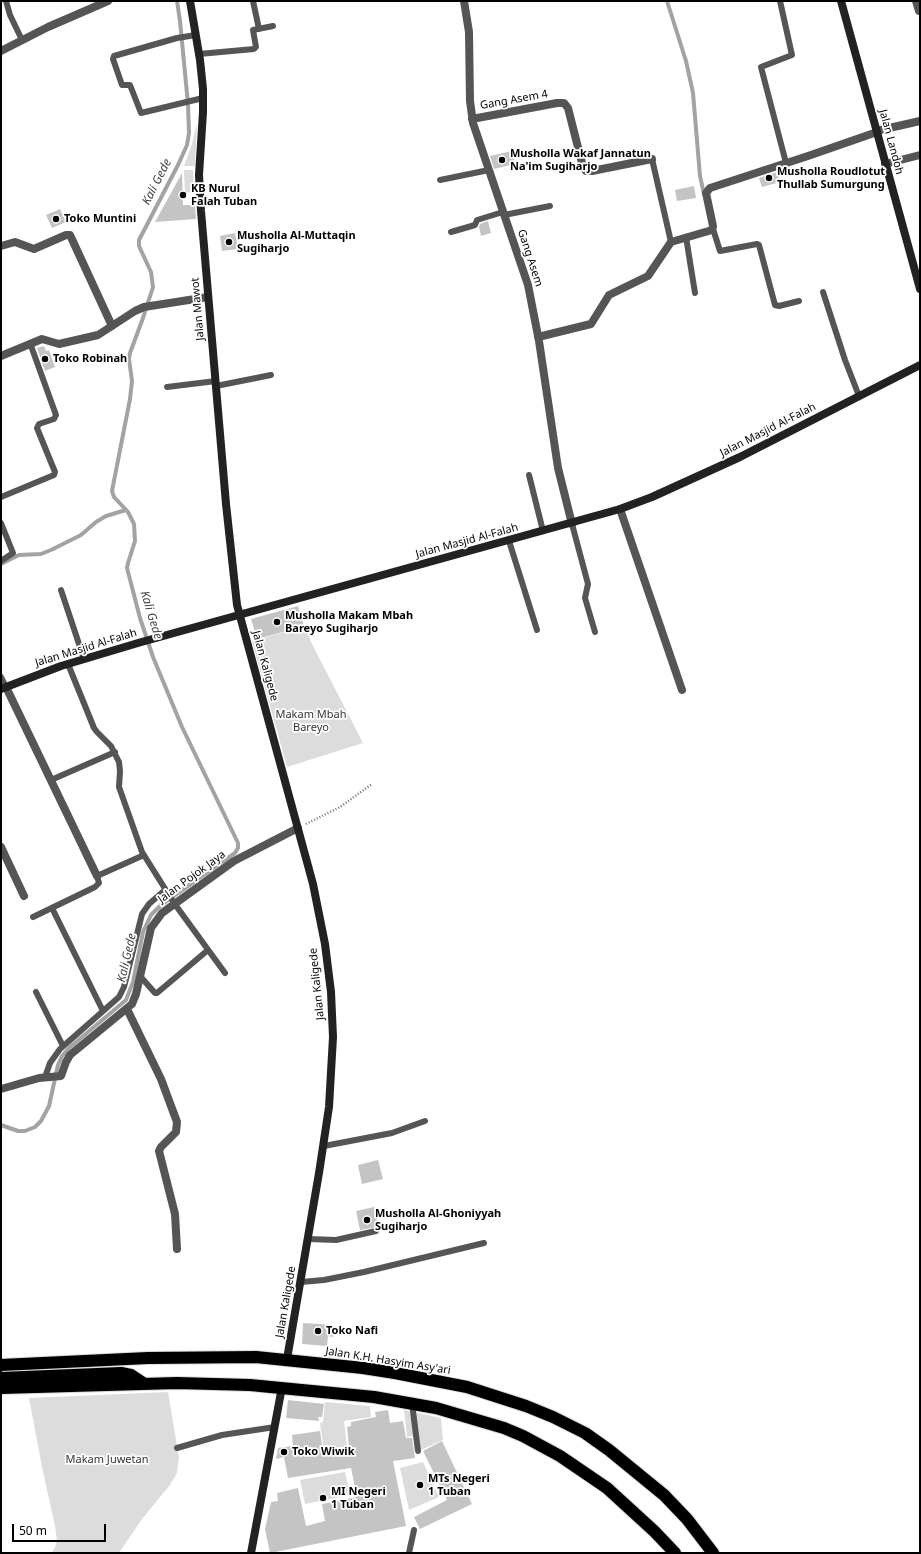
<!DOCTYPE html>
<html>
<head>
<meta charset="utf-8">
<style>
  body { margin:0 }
  #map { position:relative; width:921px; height:1554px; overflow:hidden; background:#fff; font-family:"Noto Sans",sans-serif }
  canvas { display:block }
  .frame { position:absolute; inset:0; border:2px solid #000; pointer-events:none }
  .scale { position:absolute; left:12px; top:1524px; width:94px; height:18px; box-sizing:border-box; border:2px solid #000; border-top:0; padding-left:5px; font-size:12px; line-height:14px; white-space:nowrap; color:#000; -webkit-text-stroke:3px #fff; paint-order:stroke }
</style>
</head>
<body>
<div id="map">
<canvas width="921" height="1554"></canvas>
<div class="frame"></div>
<div class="scale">50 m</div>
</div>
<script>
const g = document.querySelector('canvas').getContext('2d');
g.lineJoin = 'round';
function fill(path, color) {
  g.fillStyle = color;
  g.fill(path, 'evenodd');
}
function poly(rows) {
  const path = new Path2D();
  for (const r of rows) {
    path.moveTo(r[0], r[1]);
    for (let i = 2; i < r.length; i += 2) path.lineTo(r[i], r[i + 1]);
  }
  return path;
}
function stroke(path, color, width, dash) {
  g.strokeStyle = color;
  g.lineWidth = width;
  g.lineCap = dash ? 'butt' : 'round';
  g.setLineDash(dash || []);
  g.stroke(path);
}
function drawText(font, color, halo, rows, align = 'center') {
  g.font = font + ' "Noto Sans",sans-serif';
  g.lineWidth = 3.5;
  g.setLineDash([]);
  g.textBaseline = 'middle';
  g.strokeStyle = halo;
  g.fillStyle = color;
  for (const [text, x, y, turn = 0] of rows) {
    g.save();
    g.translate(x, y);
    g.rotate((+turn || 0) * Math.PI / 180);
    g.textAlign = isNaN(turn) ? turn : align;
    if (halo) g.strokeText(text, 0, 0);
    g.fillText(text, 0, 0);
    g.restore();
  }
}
fill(poly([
  [197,123,195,166,184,166,192,144],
  [184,170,193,170,194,192,185,193],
  [305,626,312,644,363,743,287,767,252,641],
  [168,1392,179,1458,177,1473,170,1485,142,1519,119,1553,52,1553,56,1545,57,1540,55,1526,42,1467,29,1398],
  [325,1402,370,1406,371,1417,344,1421,347,1447,324,1451,320,1423,323,1422],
  [404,1410,441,1418,443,1440,421,1450,415,1451,413,1436,407,1437],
  [423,1462,439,1497,409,1510,400,1468],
  [345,1472,350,1495,305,1504,300,1480]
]), '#dcdcdc');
stroke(poly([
  [667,1,686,61,693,93,700,176,704,194],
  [1,564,19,555,41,554,51,550,81,535,96,522,106,516,126,510],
  [1,1125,18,1131,25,1131,35,1127,41,1121,49,1106,58,1065,62,1056,69,1048,126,1000,133,982,143,932,151,915,161,905,235,853,238,848,238,843,182,727,153,657,140,618,127,568,128,563,135,541,134,524,128,512,114,497,112,491,130,399,132,381,129,359,130,353,143,318,153,287,151,272,139,246,139,240,178,165,187,145,189,133,188,104,180,21,177,1]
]), '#a3a3a3', 4);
fill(poly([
  [512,151,515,164,494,169,490,156],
  [777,172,780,182,762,187,759,178],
  [182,173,183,205,195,205,196,219,155,222],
  [694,186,696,198,677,201,675,190],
  [60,209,66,222,52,228,46,215],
  [488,221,491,233,481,236,479,227,480,224],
  [235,233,238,249,222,251,220,236],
  [44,346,46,351,49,350,55,367,45,371,37,348],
  [298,606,304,626,257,639,251,619],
  [378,1160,383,1179,362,1184,358,1165],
  [374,1207,378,1227,360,1230,356,1211],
  [303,1323,334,1325,333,1337,328,1336,327,1346,302,1344],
  [288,1400,324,1404,322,1417,318,1417,319,1421,286,1418],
  [388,1410,390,1423,403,1421,406,1438,412,1438,415,1458,393,1461,406,1526,270,1553,265,1529,271,1502,278,1501,277,1493,298,1488,306,1526,325,1521,322,1504,357,1497,351,1468,288,1478,284,1457,276,1459,278,1448,293,1446,292,1435,320,1431,323,1452,349,1447,347,1427,351,1426,351,1422,376,1417,375,1412],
  [442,1441,472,1504,420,1529,414,1517,447,1500,423,1451]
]), '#c4c4c4');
const highway = poly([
  [1,1365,148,1358,256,1357,363,1368,395,1373,467,1387,526,1406,553,1417,585,1433,609,1450,664,1495,687,1519,713,1553],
  [1,1378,121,1373,131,1375,143,1383],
  [1,1388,177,1383,250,1385,374,1397,436,1408,504,1428,523,1436,560,1456,607,1488,654,1531,675,1553]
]);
stroke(highway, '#dbdbdb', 14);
stroke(poly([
  [306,824,340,807,372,784]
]), '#777', 2.5, [1, 2]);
stroke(poly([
  [6,1,10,15,22,40],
  [253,1,259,29],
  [780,1,792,55,761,67,786,163],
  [196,35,177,38,114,56,113,59,122,85,130,85,141,113,203,98],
  [199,54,254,49,256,47,253,30,273,26],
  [652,159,671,242],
  [440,180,489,170],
  [504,215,550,206],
  [713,229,720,251,757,244,759,245,775,305,779,306,799,301],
  [451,232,475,225,477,220,503,212],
  [686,237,695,293],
  [823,292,845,360,859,396],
  [216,386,271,375],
  [167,387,216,381],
  [529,475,543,531],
  [1,497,54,475,55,472,37,428,39,424,54,419,56,415,30,343],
  [1,523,13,553,1,561],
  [572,524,588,584,585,598,595,632],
  [509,541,537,630],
  [61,590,84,659],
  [68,664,94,728,97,732,111,746,119,762,120,771,119,787,142,852,174,903,225,973],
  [1,677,6,687],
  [51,780,115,752],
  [52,908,103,1011],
  [33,917,95,887,99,883,97,876,144,855],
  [140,976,155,993,157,993,208,950],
  [36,992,63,1046],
  [45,1077,50,1063,60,1049,119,997,124,987,142,914,149,904,165,890],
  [324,1146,392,1133,425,1121],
  [308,1239,336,1240,376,1231],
  [301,1282,324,1280,364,1272,484,1243],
  [412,1403,418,1451],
  [177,1448,222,1435,275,1427],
  [409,1553,414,1530]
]), '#555', 6);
stroke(poly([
  [464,1,469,32,470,101,473,123,528,285,539,341,558,468,572,524],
  [916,1,919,11],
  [1,51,48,27,108,1],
  [472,119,557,103,564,103,568,108,583,167,586,171,592,171,652,159],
  [876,131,920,121],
  [885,164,920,155],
  [1,246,15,242,34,249,66,235,70,235,112,326],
  [538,337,591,324,609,295,648,276,671,242,712,230,713,226,706,193,710,188,808,156,877,132],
  [1,356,42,339,59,344,98,335,135,311,144,307,208,297],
  [620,509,682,690],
  [6,687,97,876],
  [1,847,24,896],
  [127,1009,161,1079,177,1122,176,1132,161,1147,159,1151,175,1214,177,1249],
  [1,1089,39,1078,61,1076,66,1062,70,1055,132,1004,136,994,151,928,162,913,234,861,298,828]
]), '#555', 8);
stroke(poly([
  [190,1,200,60,203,89,203,112,199,175,201,211,226,504,237,605,313,884,325,944,331,992,333,1037,329,1107,319,1173,287,1359],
  [841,1,920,289],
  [1,689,61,666,138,643,620,509,652,497,740,457,920,365],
  [251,1553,282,1387]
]), '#222', 8);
stroke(highway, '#000', 12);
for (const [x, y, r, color] of [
  [502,160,4,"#000"],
  [769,178,4,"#000"],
  [183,195,4,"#000"],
  [56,219,4,"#000"],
  [229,242,4,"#000"],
  [45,359,4,"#000"],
  [277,622,4,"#000"],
  [367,1220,4,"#000"],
  [318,1331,4,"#000"],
  [284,1452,4,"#000"],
  [420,1485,4,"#000"],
  [323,1498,4,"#000"]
]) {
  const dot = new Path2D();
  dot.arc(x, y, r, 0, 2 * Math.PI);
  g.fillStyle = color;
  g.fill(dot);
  stroke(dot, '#fff', 1.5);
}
drawText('11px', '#000', '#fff', [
  ["Gang Asem 4",514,100,-10],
  ["Jalan Landoh",891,142,75],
  ["Gang Asem",530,258,72],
  ["Jalan Mawot",198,309,-95],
  ["Jalan Masjid Al-Falah",768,430,-27],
  ["Jalan Masjid Al-Falah",467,541,-15],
  ["Jalan Masjid Al-Falah",86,648,-17],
  ["Jalan Kaligede",265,666,75],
  ["Jalan Pojok Jaya",192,877,-36],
  ["Jalan Kaligede",317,984,-96],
  ["Jalan Kaligede",286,1302,-80],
  ["Jalan K.H. Hasyim Asy'ari",388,1361,9]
]);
drawText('bold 11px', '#000', '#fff', [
  ["Musholla Wakaf Jannatun",510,154],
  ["Na'im Sugiharjo",510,167],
  ["Musholla Roudlotut",777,172],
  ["Thullab Sumurgung",777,185],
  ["KB Nurul",191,189],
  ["Falah Tuban",191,202],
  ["Toko Muntini",64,219],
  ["Musholla Al-Muttaqin",237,236],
  ["Sugiharjo",237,249],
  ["Toko Robinah",53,359],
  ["Musholla Makam Mbah",285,616],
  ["Bareyo Sugiharjo",285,629],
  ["Musholla Al-Ghoniyyah",375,1214],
  ["Sugiharjo",375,1227],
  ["Toko Nafi",326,1331],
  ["Toko Wiwik",292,1452],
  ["MTs Negeri",428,1479],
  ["1 Tuban",428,1492],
  ["MI Negeri",331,1492],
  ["1 Tuban",331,1505]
], 'left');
drawText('11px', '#333', '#fff', [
  ["Makam Mbah",311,715],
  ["Bareyo",311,728],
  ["Makam Juwetan",107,1460]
]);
drawText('italic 12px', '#444', '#fff', [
  ["Kali Gede",157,182,-63],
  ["Kali Gede",151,615,73],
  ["Kali Gede",127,958,-77]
]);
</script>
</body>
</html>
